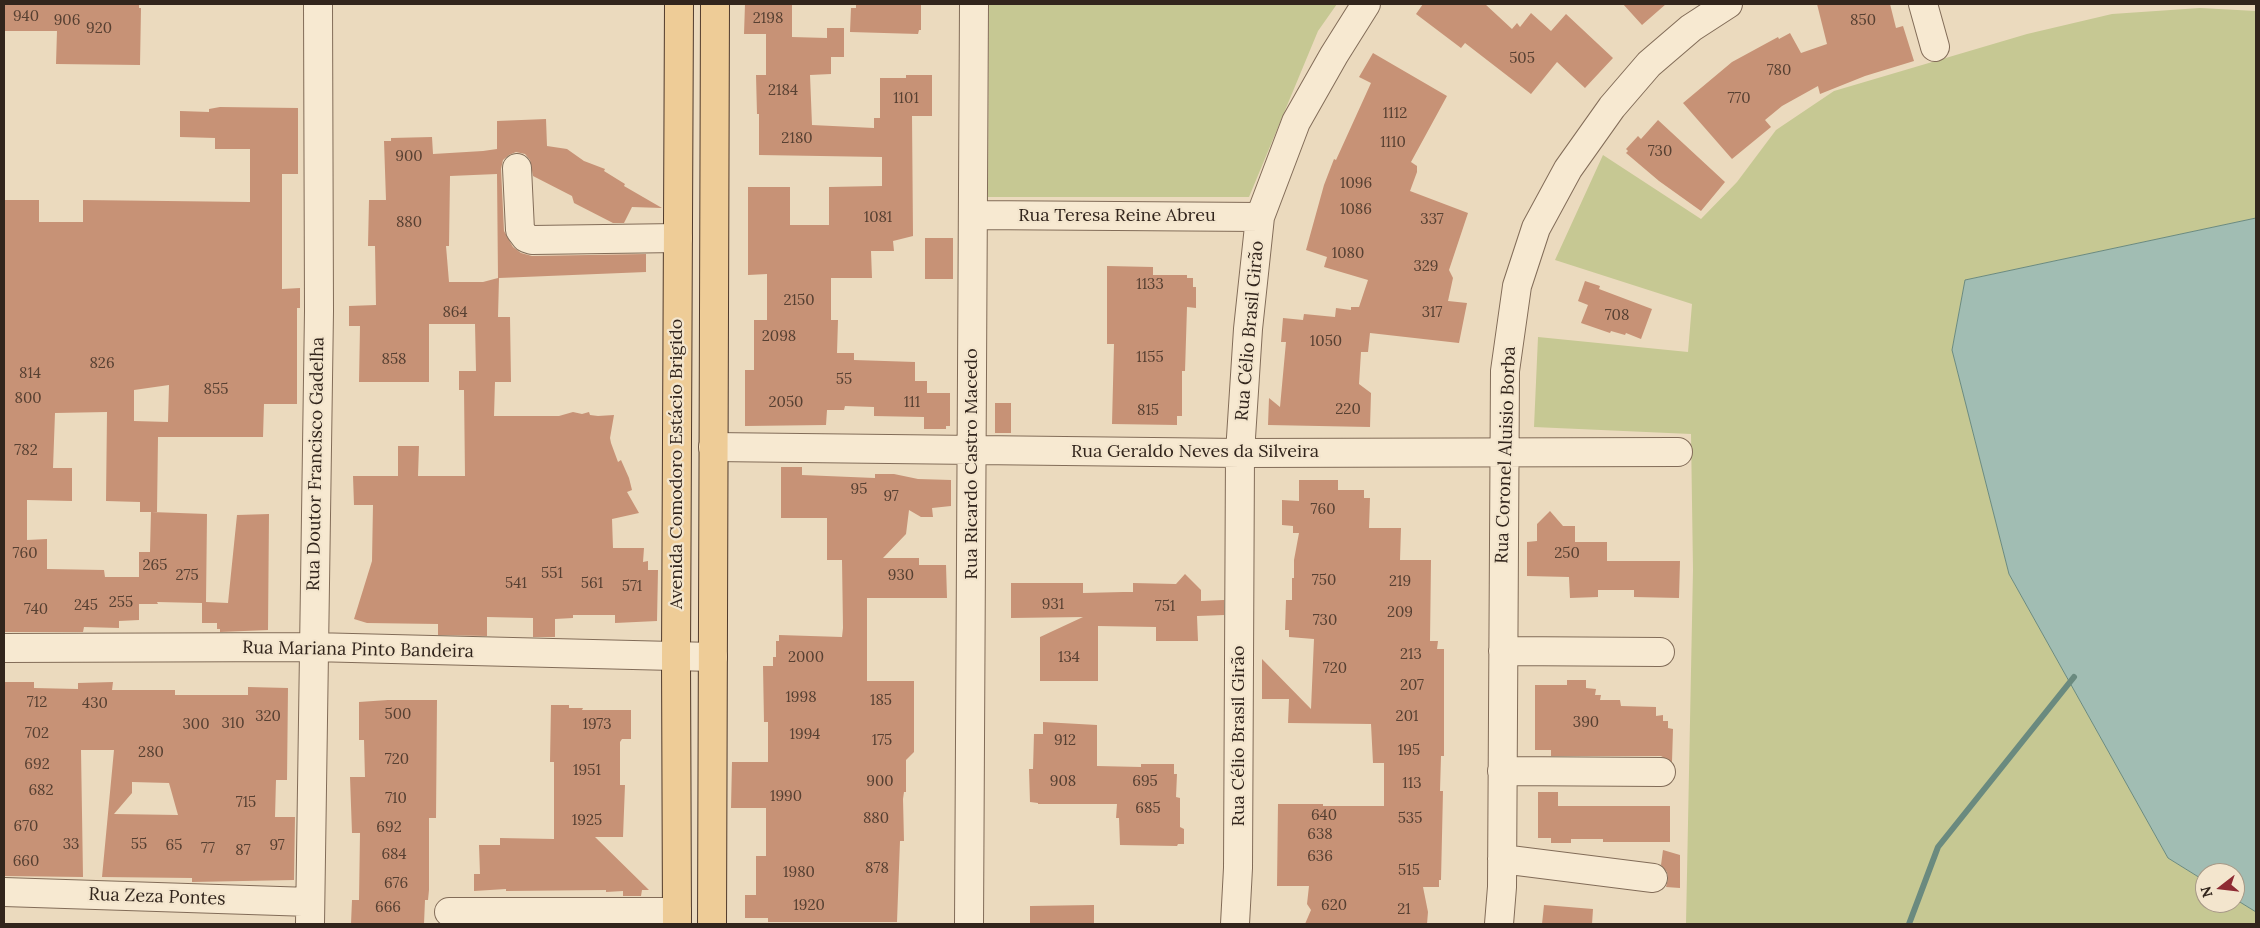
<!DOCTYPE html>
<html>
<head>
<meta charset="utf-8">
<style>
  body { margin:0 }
  #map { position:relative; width:2260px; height:928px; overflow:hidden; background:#ebdabe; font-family:Lora,serif }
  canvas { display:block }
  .frame { position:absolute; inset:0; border:5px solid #32251c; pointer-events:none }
  .north { position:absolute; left:2195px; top:863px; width:50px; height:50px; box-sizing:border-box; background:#f3e5cd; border:1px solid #a69886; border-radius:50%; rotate:254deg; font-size:14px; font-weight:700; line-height:20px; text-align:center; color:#32251c }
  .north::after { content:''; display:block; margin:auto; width:18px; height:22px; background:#8e2b33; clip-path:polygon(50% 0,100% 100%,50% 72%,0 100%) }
</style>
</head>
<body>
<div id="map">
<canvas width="2260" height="928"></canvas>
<div class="frame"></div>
<div class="north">N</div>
</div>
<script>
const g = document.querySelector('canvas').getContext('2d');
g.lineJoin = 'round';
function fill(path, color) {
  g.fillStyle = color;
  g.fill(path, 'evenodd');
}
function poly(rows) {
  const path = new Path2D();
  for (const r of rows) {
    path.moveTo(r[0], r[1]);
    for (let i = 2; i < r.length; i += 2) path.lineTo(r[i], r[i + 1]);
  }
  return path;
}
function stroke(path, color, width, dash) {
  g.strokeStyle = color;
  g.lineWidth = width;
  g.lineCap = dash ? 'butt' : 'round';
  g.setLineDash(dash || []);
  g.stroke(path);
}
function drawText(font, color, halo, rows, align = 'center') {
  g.font = font + ' Lora,serif';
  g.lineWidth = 4.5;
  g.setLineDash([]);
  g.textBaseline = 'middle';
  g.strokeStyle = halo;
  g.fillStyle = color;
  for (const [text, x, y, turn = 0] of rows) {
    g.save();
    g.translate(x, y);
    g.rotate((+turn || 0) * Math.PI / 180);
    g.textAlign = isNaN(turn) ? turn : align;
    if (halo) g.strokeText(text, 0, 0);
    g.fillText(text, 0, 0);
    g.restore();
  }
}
fill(poly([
  [989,4,1337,4,1318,31,1249,197,988,197],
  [2200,8,2256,11,2256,218,1965,280,1952,350,2009,574,2168,858,2205,881,2205,903,2235,903,2235,899,2256,912,2256,924,1686,924,1693,570,1691,434,1534,427,1538,337,1688,352,1692,304,1555,260,1603,155,1701,219,1737,182,1776,130,1834,91,2027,34,2112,14]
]), '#c6c893');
const water = poly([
  [2256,218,2256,912,2235,899,2235,873,2205,873,2205,881,2168,858,2009,574,1952,350,1965,280,2256,218]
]);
fill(water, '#a1bdb3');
stroke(water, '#6a8a7f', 1);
stroke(poly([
  [1909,924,1938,847,2074,677]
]), '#6a8a7f', 6);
fill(poly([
  [4,4,139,4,139,8,141,8,140,65,56,64,57,31,4,31],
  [745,4,792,4,792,37,827,38,827,28,844,28,844,57,831,57,831,74,810,75,812,125,874,128,874,118,880,118,880,78,906,78,906,75,932,75,932,116,912,116,913,236,893,241,894,251,871,251,872,278,831,278,831,320,838,320,837,353,854,353,854,360,915,362,915,381,927,381,927,393,950,393,950,426,946,426,946,429,924,429,924,417,874,416,874,407,845,406,844,410,827,410,826,425,745,426,745,370,754,370,754,320,767,320,767,274,748,275,748,187,790,187,790,225,829,225,829,187,882,186,882,157,759,155,759,114,757,114,756,75,766,75,766,34,744,34],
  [856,4,921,4,921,30,919,30,918,34,850,32,851,8,856,8],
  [1423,4,1485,4,1512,29,1517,23,1520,27,1531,13,1551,31,1566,14,1613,58,1585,88,1557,62,1531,94,1465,43,1461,48,1416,14],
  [1623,4,1666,4,1642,25],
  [1817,4,1890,4,1896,28,1903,26,1914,61,1865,76,1820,94,1818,86,1782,106,1765,120,1771,127,1732,159,1683,103,1732,62,1778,37,1779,39,1790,33,1801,53,1827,44],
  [1373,53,1447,96,1411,162,1417,166,1417,172,1410,191,1468,213,1449,270,1453,278,1448,301,1467,303,1459,343,1370,333,1368,352,1361,352,1359,384,1371,393,1370,427,1268,425,1269,398,1280,407,1286,342,1281,342,1283,318,1303,320,1304,314,1335,317,1336,308,1351,310,1351,307,1359,307,1368,280,1324,267,1327,257,1306,250,1324,185,1334,159,1336,160,1371,83,1359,77],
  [220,107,298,108,298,174,282,174,282,289,300,288,300,308,297,308,297,404,264,404,263,437,158,437,157,512,140,512,140,502,106,501,107,412,55,413,53,468,72,468,72,501,27,500,27,540,47,539,47,569,104,570,105,577,139,577,139,552,150,552,151,512,207,514,206,602,228,603,237,515,269,514,268,630,220,632,220,629,217,629,217,623,202,623,202,603,157,602,158,604,139,604,139,620,119,621,119,628,84,627,83,632,4,632,4,200,39,200,39,222,83,222,83,200,250,202,250,149,215,149,215,138,180,137,180,111,209,112,209,109],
  [169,385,168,422,134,421,134,390],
  [546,119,547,146,567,149,584,161,605,169,604,171,625,184,624,186,662,208,632,207,624,223,613,223,574,203,572,196,533,176,530,160,525,154,516,152,509,155,503,160,501,169,504,231,513,247,521,253,532,256,646,254,646,272,499,278,498,317,510,317,511,382,495,382,494,416,559,416,573,412,582,414,589,412,590,415,598,416,614,415,610,438,611,443,618,462,621,460,629,478,632,490,627,492,639,513,612,519,613,548,644,548,643,562,648,561,648,570,658,570,657,621,615,623,615,615,573,615,573,618,555,619,555,637,533,637,533,618,487,617,487,636,438,635,438,624,367,623,354,619,372,561,373,505,354,505,353,476,398,476,398,446,419,446,418,476,465,476,464,390,459,390,459,371,476,371,475,324,429,324,429,382,359,382,360,326,349,326,349,306,376,305,375,246,368,246,369,200,386,200,384,141,391,141,391,138,432,137,433,154,483,151,497,149,497,121],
  [497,174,498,278,483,282,449,282,446,246,449,246,450,176],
  [1658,120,1725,182,1701,211,1659,181,1626,153,1628,151,1626,149,1638,136,1641,139],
  [925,238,953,238,953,279,925,279],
  [1107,266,1153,267,1153,275,1187,275,1187,278,1193,278,1193,287,1196,287,1196,308,1187,307,1185,371,1182,371,1182,416,1177,416,1177,425,1112,424,1114,344,1107,344],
  [1585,281,1600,286,1599,289,1652,309,1641,339,1626,333,1625,335,1611,331,1610,333,1581,323,1588,305,1578,301],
  [995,403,1011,403,1011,433,995,433],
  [781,467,802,467,802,475,875,478,875,474,894,474,918,479,951,480,951,506,932,508,933,517,921,517,909,510,906,534,883,558,919,558,919,565,946,565,947,598,867,598,867,681,914,681,914,752,906,760,906,792,904,792,903,799,904,841,900,841,897,922,768,922,768,918,745,918,745,895,756,895,756,856,766,856,766,808,731,808,732,762,768,762,768,722,764,722,763,666,773,666,773,657,776,657,776,641,779,641,779,635,842,637,843,628,842,560,827,560,827,518,781,518],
  [1299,480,1338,480,1338,490,1364,490,1364,498,1370,498,1369,528,1401,528,1400,560,1431,560,1430,641,1438,641,1437,649,1444,649,1444,756,1441,756,1440,791,1443,791,1441,880,1439,880,1439,887,1423,887,1428,912,1427,924,1305,924,1311,910,1307,904,1309,886,1277,886,1278,804,1323,804,1323,806,1384,806,1384,763,1373,763,1371,724,1288,723,1289,699,1262,699,1262,659,1311,709,1314,639,1289,637,1289,630,1285,630,1286,600,1292,600,1292,578,1294,578,1294,560,1299,533,1293,533,1293,526,1282,525,1282,500,1299,501],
  [1550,511,1563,526,1575,526,1575,542,1607,542,1607,561,1680,561,1679,598,1634,597,1634,590,1598,590,1598,597,1570,598,1569,577,1527,576,1527,542,1537,541,1537,524],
  [1185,574,1201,590,1201,601,1224,600,1224,615,1197,616,1198,641,1156,641,1156,627,1098,626,1098,681,1040,681,1040,637,1083,617,1011,618,1011,583,1083,583,1083,593,1123,592,1133,592,1133,583,1176,584],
  [1567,680,1586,680,1586,688,1596,689,1595,695,1601,695,1600,700,1620,700,1621,706,1656,707,1656,716,1663,715,1663,721,1668,721,1668,728,1673,729,1672,762,1661,756,1551,756,1551,750,1535,750,1535,685,1567,685],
  [4,682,34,682,34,688,78,689,78,683,113,682,112,690,175,690,175,695,248,695,248,687,288,688,287,780,276,780,275,817,295,817,294,880,192,882,192,878,102,877,114,750,81,750,83,877,4,876],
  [132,782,169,783,178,815,114,814,132,793],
  [388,700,437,700,436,818,429,818,429,890,428,900,425,900,424,924,351,924,352,900,359,900,360,833,352,833,350,777,365,777,364,740,359,740,359,702],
  [551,705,569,705,569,708,583,708,582,710,631,710,631,739,622,739,620,742,620,785,625,785,623,837,595,837,649,890,642,890,641,896,623,896,623,891,606,892,606,890,506,891,506,889,474,891,474,874,480,874,479,845,500,845,500,838,554,839,554,762,550,762],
  [1043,722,1097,725,1097,766,1141,767,1141,764,1174,764,1174,774,1177,774,1176,797,1180,798,1180,827,1184,829,1184,844,1178,844,1177,846,1120,845,1119,818,1116,818,1117,804,1038,804,1038,803,1030,802,1029,769,1033,769,1034,734,1043,734],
  [1538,792,1558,792,1558,806,1670,806,1670,842,1603,842,1603,839,1571,839,1571,843,1551,843,1551,838,1538,838],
  [1663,850,1680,855,1680,888,1666,887,1668,879,1667,872,1661,865],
  [1094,905,1094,924,1030,924,1030,906],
  [1544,905,1593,909,1592,924,1542,924]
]), '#c79276');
const minor = poly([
  [1923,4,1935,47],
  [517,168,520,230,526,238,532,240,678,238],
  [973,215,1260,217],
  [713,447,1240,453,1678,452],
  [4,648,312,647,713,657],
  [1503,651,1660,652],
  [1502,771,1661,772],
  [1502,859,1653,878],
  [4,892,310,902],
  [449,912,677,912],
  [310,924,319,311,318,4],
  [969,924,974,4],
  [1235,924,1238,868,1240,453,1248,329,1260,217,1296,122,1334,55,1366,4],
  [1499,924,1502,887,1505,371,1517,286,1536,228,1568,169,1612,107,1649,64,1691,28,1728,4]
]);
const major = poly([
  [677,924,676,657,679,4],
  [712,924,715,4]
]);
stroke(minor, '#826c58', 30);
stroke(major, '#503a2c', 30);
stroke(minor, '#f7e9d1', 28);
stroke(major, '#eecc97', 28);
drawText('15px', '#574032', null, [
  ["940",26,17],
  ["2198",768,19],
  ["906",67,21],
  ["850",1863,21],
  ["920",99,29],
  ["505",1522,59],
  ["780",1779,71],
  ["2184",783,91],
  ["1101",906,99],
  ["770",1739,99],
  ["1112",1395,114],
  ["2180",797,139],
  ["1110",1393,143],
  ["730",1660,152],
  ["900",409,157],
  ["1096",1356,184],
  ["1086",1356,210],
  ["1081",878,218],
  ["337",1432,220],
  ["880",409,223],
  ["1080",1348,254],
  ["329",1426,267],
  ["1133",1150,285],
  ["2150",799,301],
  ["864",455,313],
  ["317",1432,313],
  ["708",1617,316],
  ["2098",779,337],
  ["1050",1326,342],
  ["1155",1150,358],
  ["858",394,360],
  ["826",102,364],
  ["814",30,374],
  ["55",844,380],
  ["855",216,390],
  ["800",28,399],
  ["2050",786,403],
  ["111",912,403],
  ["220",1348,410],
  ["815",1148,411],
  ["782",26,451],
  ["95",859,490],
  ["97",891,497],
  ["760",1323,510],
  ["760",25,554],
  ["250",1567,554],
  ["265",155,566],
  ["551",552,574],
  ["275",187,576],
  ["930",901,576],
  ["750",1324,581],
  ["219",1400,582],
  ["541",516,584],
  ["561",592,584],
  ["571",632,587],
  ["255",121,603],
  ["931",1053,605],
  ["245",86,606],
  ["751",1165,607],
  ["740",36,610],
  ["209",1400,613],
  ["730",1325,621],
  ["213",1411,655],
  ["2000",806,658],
  ["134",1069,658],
  ["720",1335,669],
  ["207",1412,686],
  ["1998",801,698],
  ["185",881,701],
  ["712",37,703],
  ["430",95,704],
  ["500",398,715],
  ["320",268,717],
  ["201",1407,717],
  ["390",1586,723],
  ["310",233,724],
  ["300",196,725],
  ["1973",597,725],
  ["702",37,734],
  ["1994",805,735],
  ["175",882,741],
  ["912",1065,741],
  ["195",1409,751],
  ["280",151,753],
  ["720",397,760],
  ["692",37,765],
  ["1951",587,771],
  ["900",880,782],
  ["908",1063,782],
  ["695",1145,782],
  ["113",1412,784],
  ["682",41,791],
  ["1990",786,797],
  ["710",396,799],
  ["715",246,803],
  ["685",1148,809],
  ["640",1324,816],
  ["880",876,819],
  ["535",1410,819],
  ["1925",587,821],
  ["670",26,827],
  ["692",389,828],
  ["638",1320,835],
  ["33",71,845],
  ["55",139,845],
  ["65",174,846],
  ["97",277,846],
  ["77",208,849],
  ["87",243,851],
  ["684",394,855],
  ["636",1320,857],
  ["660",26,862],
  ["878",877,869],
  ["515",1409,871],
  ["1980",799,873],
  ["676",396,884],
  ["1920",809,906],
  ["620",1334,906],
  ["666",388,908],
  ["21",1404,910]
]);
drawText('18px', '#32251c', '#f3e5cd', [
  ["Rua Teresa Reine Abreu",1117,216],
  ["Rua Célio Brasil Girão",1250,331,-85],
  ["Rua Geraldo Neves da Silveira",1195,452],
  ["Rua Coronel Aluisio Borba",1506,455,-88],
  ["Rua Doutor Francisco Gadelha",316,464,-89],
  ["Avenida Comodoro Estácio Brigido",677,464,-90],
  ["Rua Ricardo Castro Macedo",972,464,-90],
  ["Rua Mariana Pinto Bandeira",358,650,1],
  ["Rua Célio Brasil Girão",1239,736,-90],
  ["Rua Zeza Pontes",157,897,2]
]);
</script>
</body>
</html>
